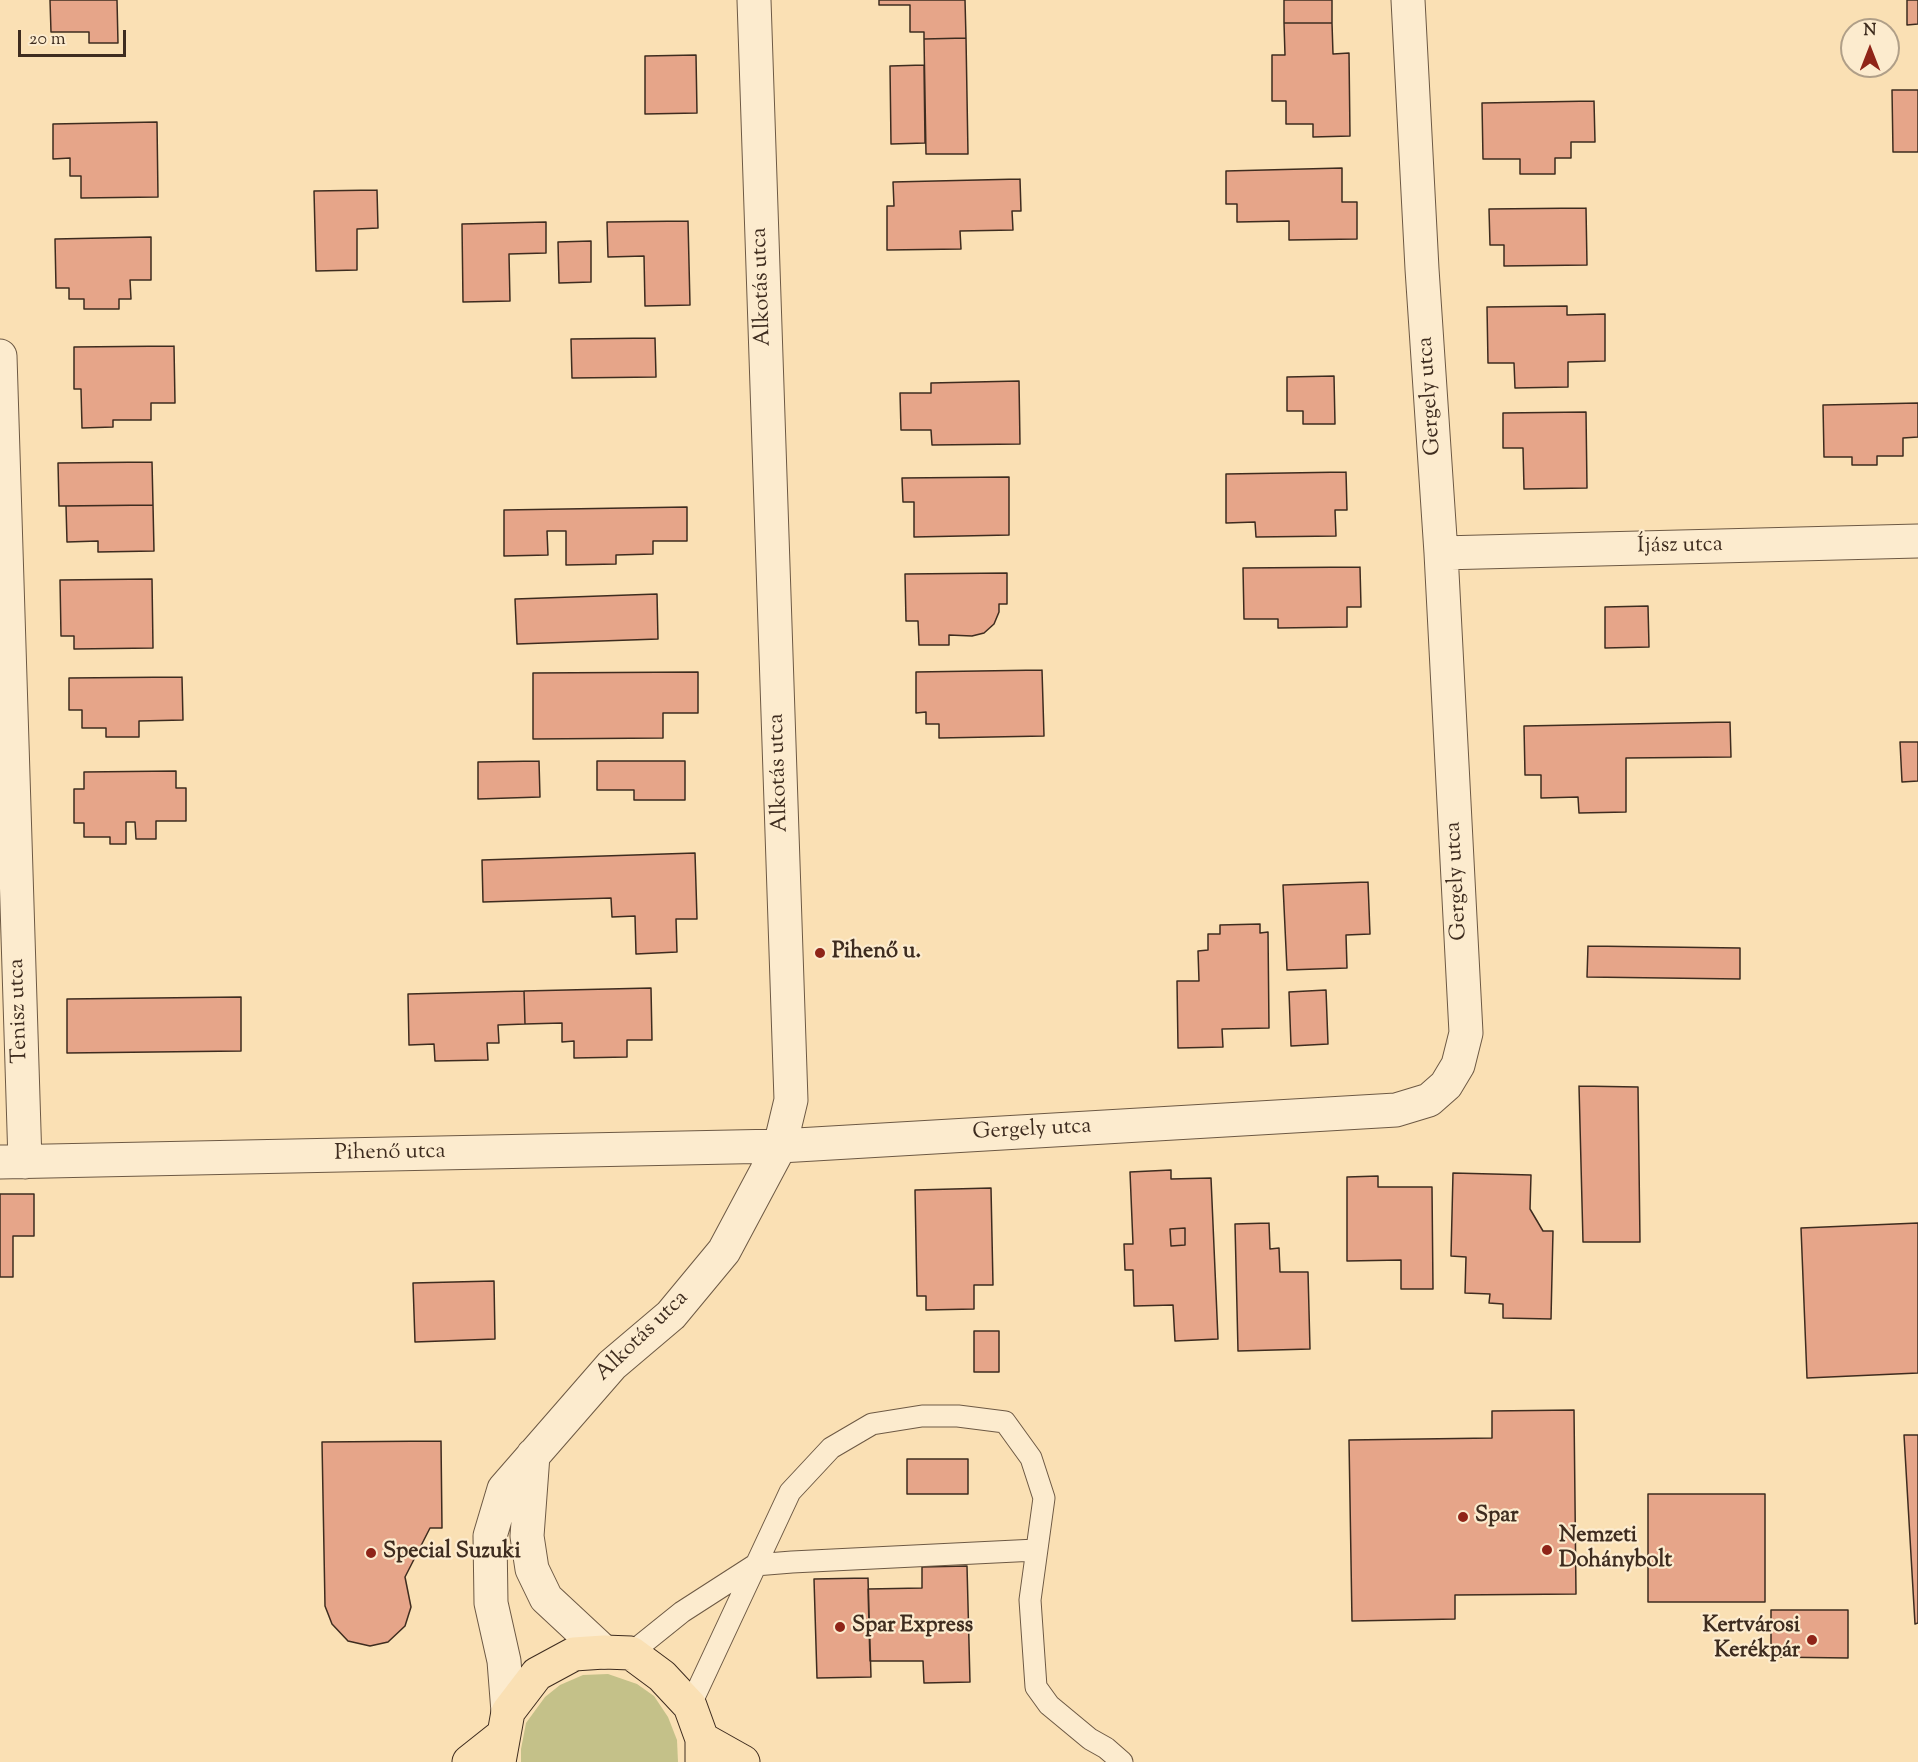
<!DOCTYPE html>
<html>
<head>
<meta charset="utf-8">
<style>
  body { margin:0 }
  #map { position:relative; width:1918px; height:1762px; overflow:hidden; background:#fae0b4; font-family:"Sorts Mill Goudy",serif }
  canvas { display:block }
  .north { position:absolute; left:1840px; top:18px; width:60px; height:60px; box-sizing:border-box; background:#fcebce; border:2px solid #b09f88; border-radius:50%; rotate:0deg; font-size:16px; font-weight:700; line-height:24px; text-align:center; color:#3e2c1f }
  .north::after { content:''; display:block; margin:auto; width:21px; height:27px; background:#8f2418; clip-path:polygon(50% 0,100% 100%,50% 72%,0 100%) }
  .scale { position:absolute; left:18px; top:30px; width:108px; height:27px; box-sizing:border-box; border:3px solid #3e2c1f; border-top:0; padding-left:8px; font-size:18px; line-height:21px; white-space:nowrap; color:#3e2c1f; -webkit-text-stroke:4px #fcebce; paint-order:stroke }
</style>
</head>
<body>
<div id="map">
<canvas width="1918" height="1762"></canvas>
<div class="north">N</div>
<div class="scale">20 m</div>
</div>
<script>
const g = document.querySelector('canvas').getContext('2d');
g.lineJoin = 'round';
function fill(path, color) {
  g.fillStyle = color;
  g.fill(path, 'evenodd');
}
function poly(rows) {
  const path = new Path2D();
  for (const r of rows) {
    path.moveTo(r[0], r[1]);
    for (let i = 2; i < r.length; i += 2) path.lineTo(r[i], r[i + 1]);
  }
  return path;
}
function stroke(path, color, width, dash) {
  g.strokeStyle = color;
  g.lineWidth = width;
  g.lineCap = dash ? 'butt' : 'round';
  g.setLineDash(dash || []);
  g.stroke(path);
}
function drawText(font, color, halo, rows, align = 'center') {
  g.font = font + ' "Sorts Mill Goudy",serif';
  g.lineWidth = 4.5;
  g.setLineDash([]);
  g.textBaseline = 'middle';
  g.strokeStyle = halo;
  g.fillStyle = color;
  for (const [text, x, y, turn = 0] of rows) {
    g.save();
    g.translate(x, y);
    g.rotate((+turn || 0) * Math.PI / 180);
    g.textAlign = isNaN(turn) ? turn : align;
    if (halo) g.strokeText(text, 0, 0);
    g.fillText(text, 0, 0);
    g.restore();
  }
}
fill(poly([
  [608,1674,637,1684,654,1696,668,1717,677,1740,678,1762,521,1762,521,1749,526,1723,545,1697,560,1685,583,1675]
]), '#c4c189');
const building = poly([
  [50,0,117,0,118,43,89,43,89,32,51,32,50,0],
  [879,0,965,0,966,38,924,39,924,32,910,32,910,5,879,5,879,0],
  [1284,0,1332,0,1332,23,1284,23,1284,0],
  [1907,0,1918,0,1918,24,1907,25,1907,0],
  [1284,23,1332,23,1333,54,1349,53,1350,136,1313,137,1313,124,1286,124,1286,101,1272,101,1272,55,1285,55,1284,23],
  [966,38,968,154,926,154,924,39,966,38],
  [696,55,697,113,645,114,645,56,696,55],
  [924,65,925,143,891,144,890,66,924,65],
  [1892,90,1918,90,1918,152,1893,152,1892,90],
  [1594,101,1595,142,1571,142,1571,158,1555,158,1555,174,1520,174,1520,159,1483,159,1482,103,1594,101],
  [157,122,158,197,81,198,81,176,70,176,70,158,53,159,53,124,157,122],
  [1342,168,1342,202,1357,202,1357,239,1289,240,1289,221,1237,222,1237,204,1226,204,1226,171,1342,168],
  [1020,179,1021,211,1012,211,1013,230,960,231,961,249,887,250,887,206,894,206,893,182,1020,179],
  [377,190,378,228,357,229,357,270,316,271,314,191,377,190],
  [1586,208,1587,265,1504,266,1504,245,1490,245,1489,209,1586,208],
  [688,221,690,305,645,306,644,256,608,257,607,222,688,221],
  [546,222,546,253,509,254,510,301,463,302,462,224,546,222],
  [151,237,151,280,130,280,131,299,119,299,119,309,84,309,84,299,69,299,69,288,56,288,55,239,151,237],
  [591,241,591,282,559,283,558,242,591,241],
  [1567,306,1567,315,1605,314,1605,361,1568,362,1568,387,1515,388,1514,363,1488,363,1487,307,1567,306],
  [655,338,656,377,572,378,571,339,655,338],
  [174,346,175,403,151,403,151,420,113,420,113,427,82,428,81,389,74,389,74,347,174,346],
  [1334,376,1335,424,1303,424,1303,411,1287,411,1287,377,1334,376],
  [1019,381,1020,444,932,445,931,430,901,430,900,393,931,393,931,383,1019,381],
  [1918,403,1918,437,1903,438,1903,456,1877,456,1877,465,1852,465,1852,457,1824,457,1823,405,1918,403],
  [1586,412,1587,488,1524,489,1523,448,1503,448,1503,413,1586,412],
  [152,462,153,505,59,506,58,463,152,462],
  [1346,472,1347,510,1335,510,1336,536,1256,537,1255,522,1226,523,1226,474,1346,472],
  [1009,477,1009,535,914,537,914,502,903,502,902,478,1009,477],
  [153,505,154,551,98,552,98,541,67,542,66,506,153,505],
  [687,507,687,541,653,541,653,554,616,555,616,564,566,565,566,531,547,531,548,555,504,556,504,510,687,507],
  [1360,567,1361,607,1347,607,1347,627,1278,628,1278,619,1244,619,1243,568,1360,567],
  [1007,573,1007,604,999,604,999,612,994,624,984,633,972,636,949,635,949,645,919,645,918,621,906,621,905,574,1007,573],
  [152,579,153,648,74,649,74,636,61,636,60,580,152,579],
  [657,594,658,639,517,644,515,599,657,594],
  [1648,606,1649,647,1605,648,1605,607,1648,606],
  [1042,670,1044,736,939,738,939,724,926,724,926,712,916,713,916,672,1042,670],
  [698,672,698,713,663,713,663,738,533,739,533,673,698,672],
  [182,677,183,720,139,721,139,737,106,737,106,728,82,728,82,710,69,710,69,678,182,677],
  [1730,722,1731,757,1626,758,1626,812,1579,813,1578,797,1541,798,1541,775,1525,775,1524,726,1730,722],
  [1900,742,1918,742,1918,781,1902,782,1900,742],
  [539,761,540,797,478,799,478,762,539,761],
  [597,761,685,761,685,800,634,800,634,790,597,790,597,761],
  [176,771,176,788,186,788,186,821,156,821,156,839,136,839,135,822,126,822,126,844,110,844,110,837,84,837,84,823,74,823,74,789,84,789,84,772,176,771],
  [695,853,697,919,676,919,677,952,636,954,635,916,612,917,611,898,483,902,482,860,695,853],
  [1368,882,1370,934,1346,935,1347,968,1287,970,1283,885,1368,882],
  [1260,924,1260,933,1268,932,1269,1028,1222,1029,1223,1047,1178,1048,1177,981,1199,981,1198,951,1208,950,1208,934,1220,934,1220,925,1260,924],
  [1588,946,1740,948,1740,979,1587,977,1588,946],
  [651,988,652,1040,627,1040,627,1057,574,1058,574,1041,562,1042,562,1023,525,1024,524,991,651,988],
  [1326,990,1328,1044,1291,1046,1289,992,1326,990],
  [524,991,525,1024,498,1025,499,1043,487,1043,488,1060,435,1061,434,1044,409,1045,408,994,524,991],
  [241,997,241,1051,67,1053,67,999,241,997],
  [1579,1086,1638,1087,1640,1242,1583,1242,1579,1086],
  [1171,1170,1171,1179,1211,1178,1218,1339,1175,1341,1173,1305,1134,1306,1133,1270,1125,1270,1124,1244,1133,1244,1130,1172,1171,1170],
  [1185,1228,1185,1245,1171,1246,1170,1229,1185,1228],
  [1453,1173,1531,1175,1530,1209,1543,1231,1553,1231,1551,1319,1503,1318,1503,1304,1489,1303,1490,1294,1465,1293,1466,1257,1451,1256,1453,1173],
  [1378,1176,1378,1187,1432,1187,1433,1289,1401,1289,1401,1260,1347,1261,1347,1177,1378,1176],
  [991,1188,993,1285,974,1285,974,1309,926,1310,926,1296,917,1296,915,1190,991,1188],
  [0,1194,34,1194,34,1236,13,1236,13,1277,0,1277,0,1194],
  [1269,1223,1270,1249,1279,1248,1280,1272,1308,1272,1310,1349,1238,1351,1235,1224,1269,1223],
  [1918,1223,1918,1373,1807,1378,1801,1228,1918,1223],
  [1185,1228,1185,1245,1171,1246,1170,1229,1185,1228],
  [494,1281,495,1339,415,1342,413,1283,494,1281],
  [974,1331,999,1331,999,1372,974,1372,974,1331],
  [1574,1410,1576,1594,1455,1595,1455,1619,1352,1621,1349,1440,1492,1438,1492,1411,1574,1410],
  [1904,1435,1918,1435,1918,1623,1915,1624,1904,1435],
  [441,1441,442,1528,430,1528,405,1577,411,1607,405,1626,388,1642,370,1646,348,1641,332,1624,325,1606,322,1442,441,1441],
  [907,1459,968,1459,968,1494,907,1494,907,1459],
  [1648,1494,1765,1494,1765,1602,1648,1602,1648,1494],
  [967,1566,970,1682,924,1683,923,1661,870,1661,868,1589,922,1588,922,1567,967,1566],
  [868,1578,871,1677,817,1678,814,1579,868,1578],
  [1771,1610,1848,1610,1848,1658,1771,1657,1771,1610]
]);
fill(building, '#e6a589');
stroke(building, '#3e2c1f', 1.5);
const lane = poly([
  [631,1653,682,1612,755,1565,792,1562,1036,1550],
  [690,1706,790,1492,831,1448,872,1424,922,1416,958,1416,1005,1422,1031,1458,1044,1498,1030,1600,1036,1687,1049,1705,1090,1739,1106,1748,1122,1762]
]);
const street = poly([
  [0,356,25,1162],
  [1441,553,1918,541],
  [0,1162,780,1146,1396,1110,1429,1100,1446,1085,1458,1065,1466,1033,1441,553,1422,269,1408,0],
  [533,1455,527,1536,532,1569,546,1598,604,1652],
  [508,1712,504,1661,491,1603,490,1536,504,1489,612,1365,671,1315,724,1251,780,1146,791,1100,754,0]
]);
const primary = poly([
  [702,1739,743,1762],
  [469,1762,503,1735],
  [499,1762,508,1712,537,1674,574,1654,604,1652,631,1653,662,1676,690,1706,702,1739,702,1762]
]);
stroke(lane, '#6d5944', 23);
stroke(street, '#6d5944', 35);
stroke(primary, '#3e2c1f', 35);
stroke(lane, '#fcebce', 21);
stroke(street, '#fcebce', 33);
stroke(primary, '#fae0b4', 33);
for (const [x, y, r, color] of [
  [820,953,6,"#8f2418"],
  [1463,1517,6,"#8f2418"],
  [1547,1550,6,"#8f2418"],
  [371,1553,6,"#8f2418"],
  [840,1627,6,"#8f2418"],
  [1812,1640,6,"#8f2418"]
]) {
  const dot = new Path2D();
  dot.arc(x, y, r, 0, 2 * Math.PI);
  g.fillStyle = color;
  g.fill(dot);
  stroke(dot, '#fcebce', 2);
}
drawText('22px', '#3e2c1f', '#fcebce', [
  ["Alkotás utca",763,287,-92],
  ["Gergely utca",1431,396,-94],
  ["Íjász utca",1680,547,-1],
  ["Alkotás utca",780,773,-92],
  ["Gergely utca",1458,881,-93],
  ["Tenisz utca",20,1011,-92],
  ["Gergely utca",1032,1131,-3],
  ["Pihenő utca",390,1154,-1],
  ["Alkotás utca",643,1337,-44]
]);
drawText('bold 22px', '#3e2c1f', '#fcebce', [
  ["Pihenő u.",832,953],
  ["Spar",1475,1517],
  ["Nemzeti",1559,1537],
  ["Dohánybolt",1559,1562],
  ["Special Suzuki",383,1553],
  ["Spar Express",852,1627],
  ["Kertvárosi",1800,1627,"right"],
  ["Kerékpár",1800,1652,"right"]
], 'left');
</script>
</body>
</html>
